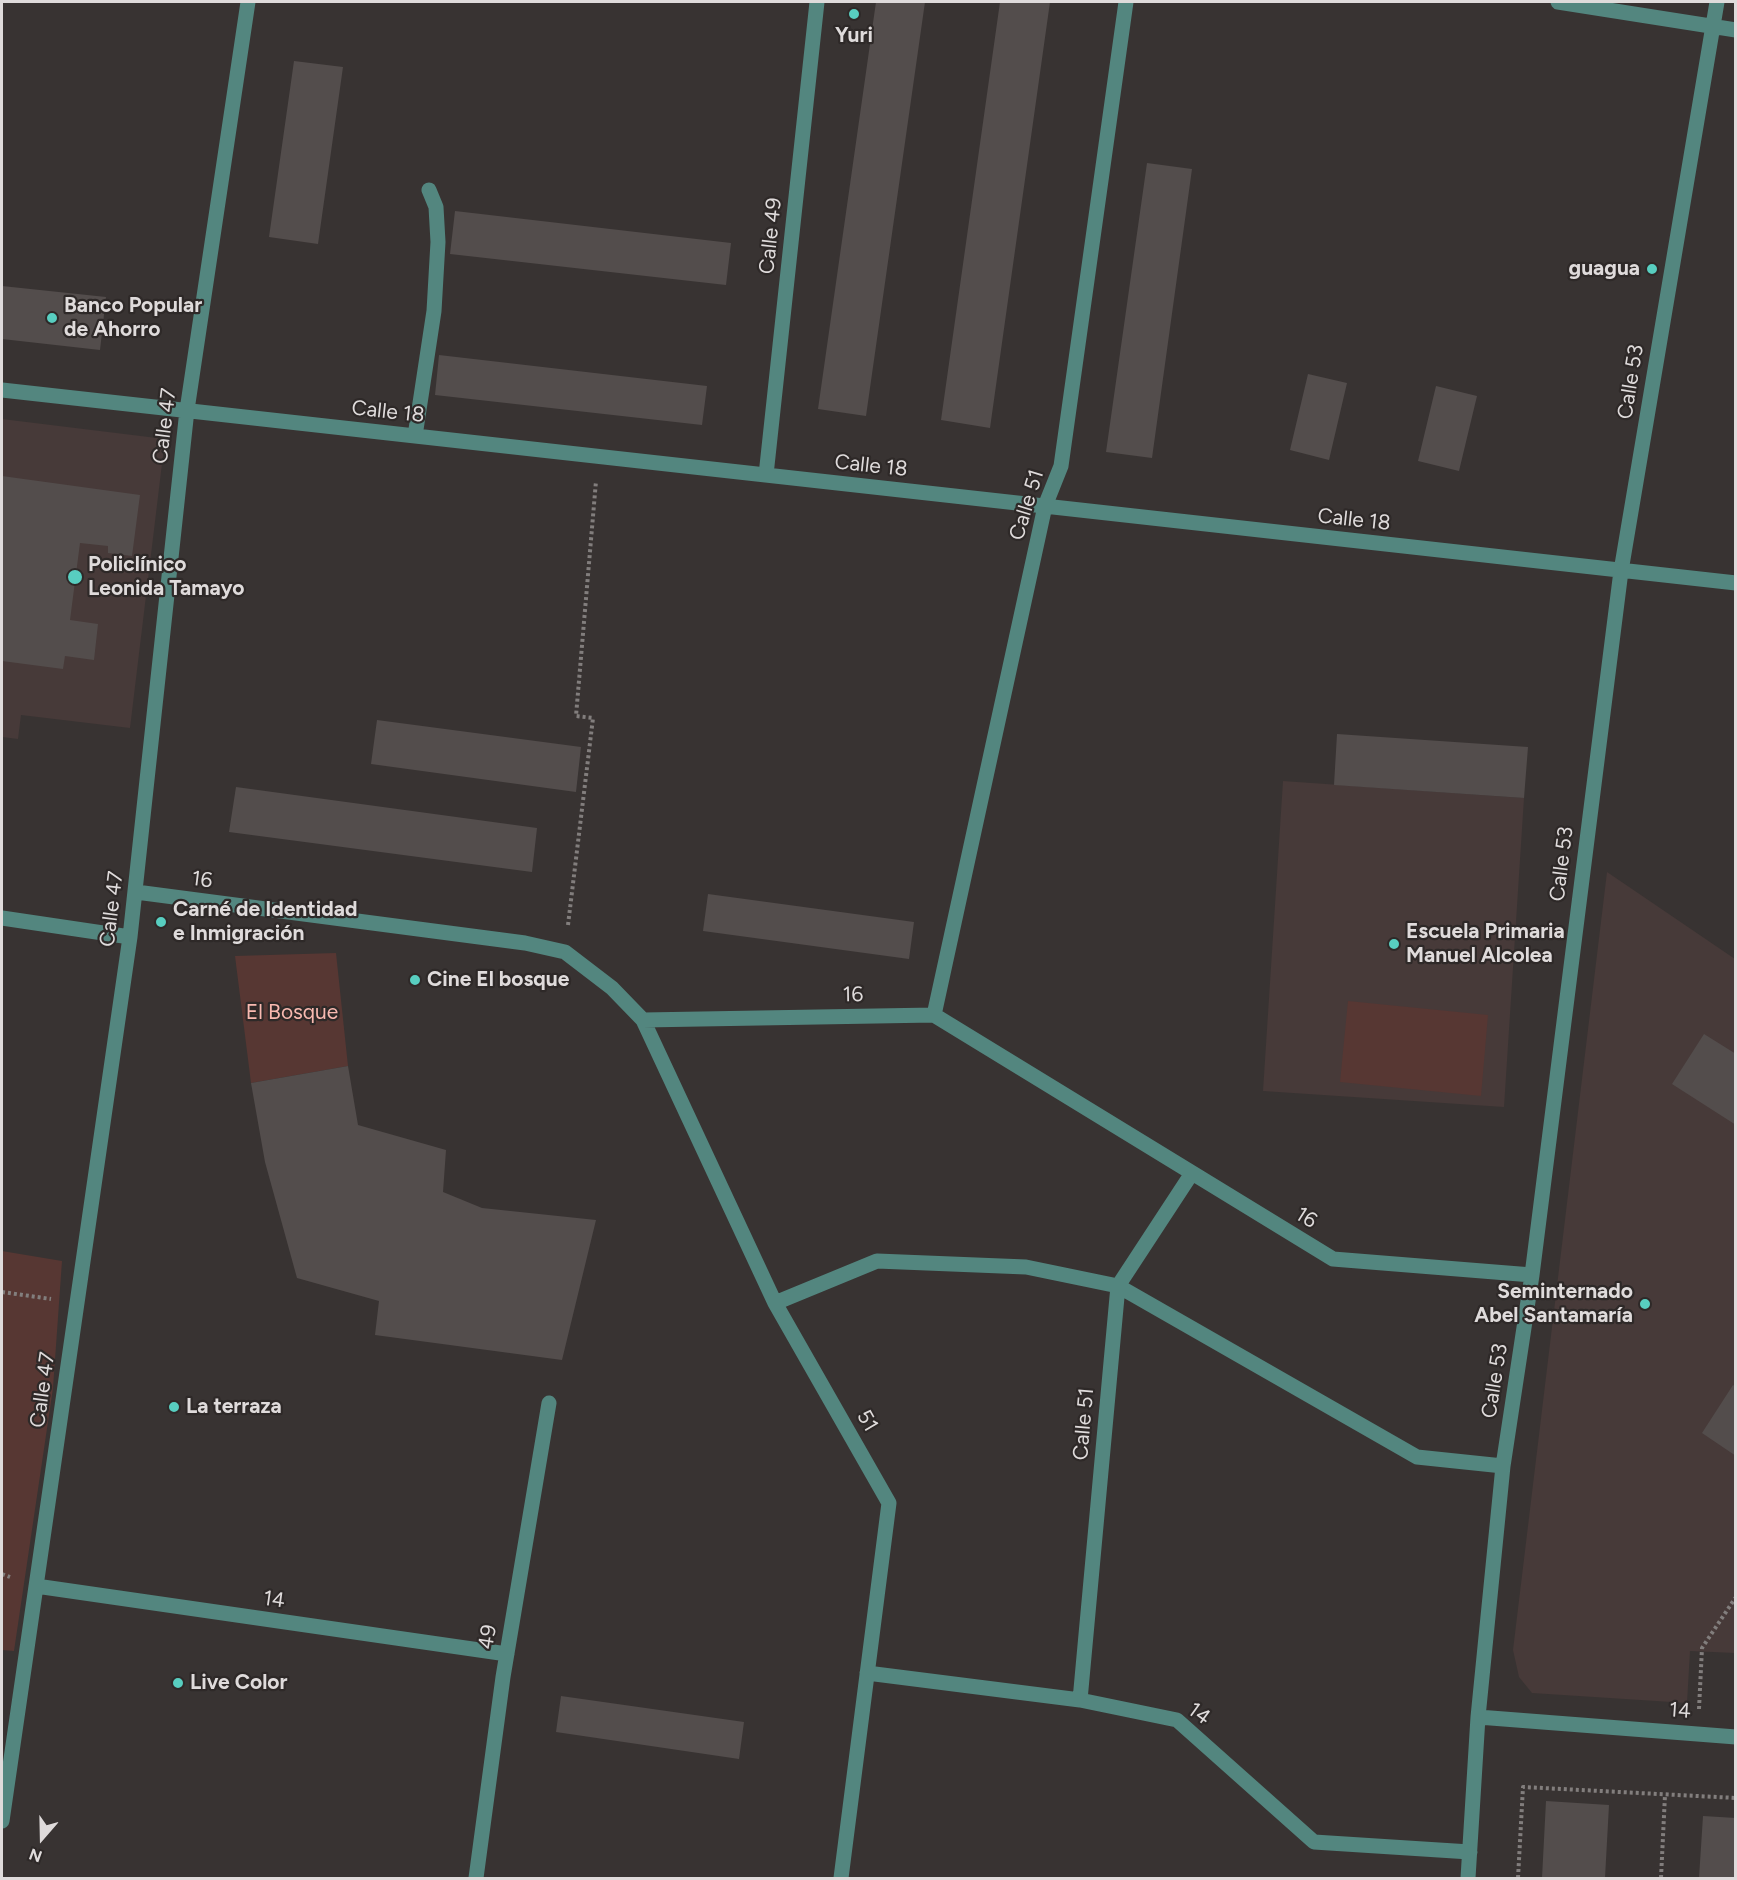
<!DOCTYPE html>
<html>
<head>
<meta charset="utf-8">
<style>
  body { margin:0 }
  #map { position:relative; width:1737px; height:1880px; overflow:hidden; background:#383332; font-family:Figtree,sans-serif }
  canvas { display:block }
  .frame { position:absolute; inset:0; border:3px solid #dfdbdb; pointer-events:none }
  .north { position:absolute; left:12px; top:1808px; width:60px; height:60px; -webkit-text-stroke:4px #2e2928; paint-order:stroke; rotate:200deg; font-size:16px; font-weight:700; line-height:24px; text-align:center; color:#dfdbdb }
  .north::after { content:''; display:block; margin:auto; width:21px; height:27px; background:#dfdbdb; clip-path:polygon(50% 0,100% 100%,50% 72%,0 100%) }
</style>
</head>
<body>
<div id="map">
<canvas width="1737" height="1880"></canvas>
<div class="frame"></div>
<div class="north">N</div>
</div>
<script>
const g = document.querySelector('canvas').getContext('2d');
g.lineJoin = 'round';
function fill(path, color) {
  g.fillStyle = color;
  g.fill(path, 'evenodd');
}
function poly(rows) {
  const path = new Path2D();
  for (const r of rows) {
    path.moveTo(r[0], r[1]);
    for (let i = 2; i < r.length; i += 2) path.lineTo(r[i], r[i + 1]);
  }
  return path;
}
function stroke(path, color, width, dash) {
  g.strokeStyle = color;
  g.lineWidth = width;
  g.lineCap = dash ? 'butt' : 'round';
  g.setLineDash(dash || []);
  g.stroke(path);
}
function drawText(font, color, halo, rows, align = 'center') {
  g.font = font + ' Figtree,sans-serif';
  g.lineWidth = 4.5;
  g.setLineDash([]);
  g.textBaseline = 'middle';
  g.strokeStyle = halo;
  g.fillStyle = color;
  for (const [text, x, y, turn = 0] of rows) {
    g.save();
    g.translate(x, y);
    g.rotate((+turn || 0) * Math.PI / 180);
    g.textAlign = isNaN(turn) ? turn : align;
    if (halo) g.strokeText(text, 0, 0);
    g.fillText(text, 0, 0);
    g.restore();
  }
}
fill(poly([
  [2,419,165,439,130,728,21,715,18,739,2,737],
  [1283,781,1524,798,1504,1107,1263,1091],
  [1607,872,1735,959,1735,1653,1690,1651,1687,1703,1532,1693,1519,1677,1513,1650]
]), '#473a39');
fill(poly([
  [336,953,348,1066,251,1083,235,956],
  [1348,1001,1488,1015,1481,1096,1340,1082],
  [2,1251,62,1261,53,1388,14,1651,2,1650]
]), '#573733');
fill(poly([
  [876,2,925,2,866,416,818,409],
  [1000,2,1050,2,990,428,941,420],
  [294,61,343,67,318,244,269,237],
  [1147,163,1192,169,1152,458,1106,452],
  [455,211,731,243,726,285,450,254],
  [2,286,106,297,100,350,2,339],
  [439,355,707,386,702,425,435,395],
  [1308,374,1347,383,1329,460,1290,450],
  [1436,386,1477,396,1459,471,1418,461],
  [2,476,140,495,132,556,108,553,108,546,80,543,70,620,98,624,94,660,65,656,63,669,2,661],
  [377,720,581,747,576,792,371,764],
  [1337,734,1528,747,1524,798,1334,785],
  [236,787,537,828,532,872,229,832],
  [708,894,914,922,909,959,703,931],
  [1704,1034,1736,1054,1736,1125,1672,1084],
  [348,1066,358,1125,446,1150,443,1192,482,1208,596,1220,562,1360,375,1335,379,1301,297,1278,265,1162,251,1083],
  [1733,1385,1736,1387,1736,1456,1702,1433],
  [561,1696,744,1722,739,1759,556,1732],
  [1546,1801,1609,1805,1605,1878,1542,1878],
  [1703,1816,1736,1818,1736,1878,1699,1878]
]), '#534d4c');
stroke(poly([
  [568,925,593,718,576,716,596,481],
  [2,1292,51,1299],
  [2,1574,10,1577],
  [1699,1709,1702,1648,1736,1597],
  [1518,1878,1523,1787,1736,1798],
  [1661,1878,1665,1795]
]), '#827e7d', 4, [3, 3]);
stroke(poly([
  [1558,2,1736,30],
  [2,390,1736,583],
  [415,436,434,311,438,242,436,207,429,190],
  [766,475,817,2],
  [136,892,525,943,565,952,612,988,643,1020,775,1303,889,1503,841,1878],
  [2,918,130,937],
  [934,1015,1045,506,1061,466,1126,2],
  [643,1020,934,1015,1333,1259,1532,1275],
  [775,1303,877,1261,1026,1267,1118,1286,1417,1457,1503,1466],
  [36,1586,507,1654],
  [867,1673,1080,1700,1177,1720,1314,1842,1470,1852],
  [1080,1700,1118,1286,1192,1173],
  [1478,1717,1736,1737],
  [2,1821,130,937,187,410,248,2],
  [476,1878,503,1677,549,1403],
  [1468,1878,1478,1717,1503,1466,1532,1275,1621,571,1717,2]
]), '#53867f', 15);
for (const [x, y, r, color] of [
  [854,14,6,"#58cec0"],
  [1652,269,6,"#58cec0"],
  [52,318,6,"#58cec0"],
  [75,577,8,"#58cec0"],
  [161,922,6,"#58cec0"],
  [1394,944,6,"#58cec0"],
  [415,980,6,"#58cec0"],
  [1645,1304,6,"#58cec0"],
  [174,1407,6,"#58cec0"],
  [178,1683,6,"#58cec0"]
]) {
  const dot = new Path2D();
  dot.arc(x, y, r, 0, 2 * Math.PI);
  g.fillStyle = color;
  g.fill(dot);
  stroke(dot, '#2e2928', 2);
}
drawText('bold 21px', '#dfdbdb', '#2e2928', [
  ["Yuri",854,36,"center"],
  ["guagua",1640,269,"right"],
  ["Banco Popular",64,306],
  ["de Ahorro",64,330],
  ["Policlínico",88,565],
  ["Leonida Tamayo",88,589],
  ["Carné de Identidad",173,910],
  ["e Inmigración",173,934],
  ["Escuela Primaria",1406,932],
  ["Manuel Alcolea",1406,956],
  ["Cine El bosque",427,980],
  ["Seminternado",1633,1292,"right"],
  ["Abel Santamaría",1633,1316,"right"],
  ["La terraza",186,1407],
  ["Live Color",190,1683]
], 'left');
drawText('21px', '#dfdbdb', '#2e2928', [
  ["Calle 49",771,236,-84],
  ["Calle 53",1631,382,-81],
  ["Calle 18",388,412,6],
  ["Calle 47",165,426,-83],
  ["Calle 18",871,466,6],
  ["Calle 51",1027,505,-73],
  ["Calle 18",1354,520,6],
  ["Calle 53",1562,864,-83],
  ["16",202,880,7],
  ["Calle 47",112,909,-83],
  ["16",853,995,-1],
  ["16",1306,1218,32],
  ["Calle 53",1495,1381,-81],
  ["Calle 47",43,1390,-82],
  ["51",867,1421,60],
  ["Calle 51",1084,1424,-85],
  ["14",274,1600,8],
  ["49",488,1637,-81],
  ["14",1680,1711,4],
  ["14",1199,1714,36]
]);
drawText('21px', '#f8b9b0', '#2e2928', [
  ["El Bosque",292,1013]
]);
</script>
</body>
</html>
